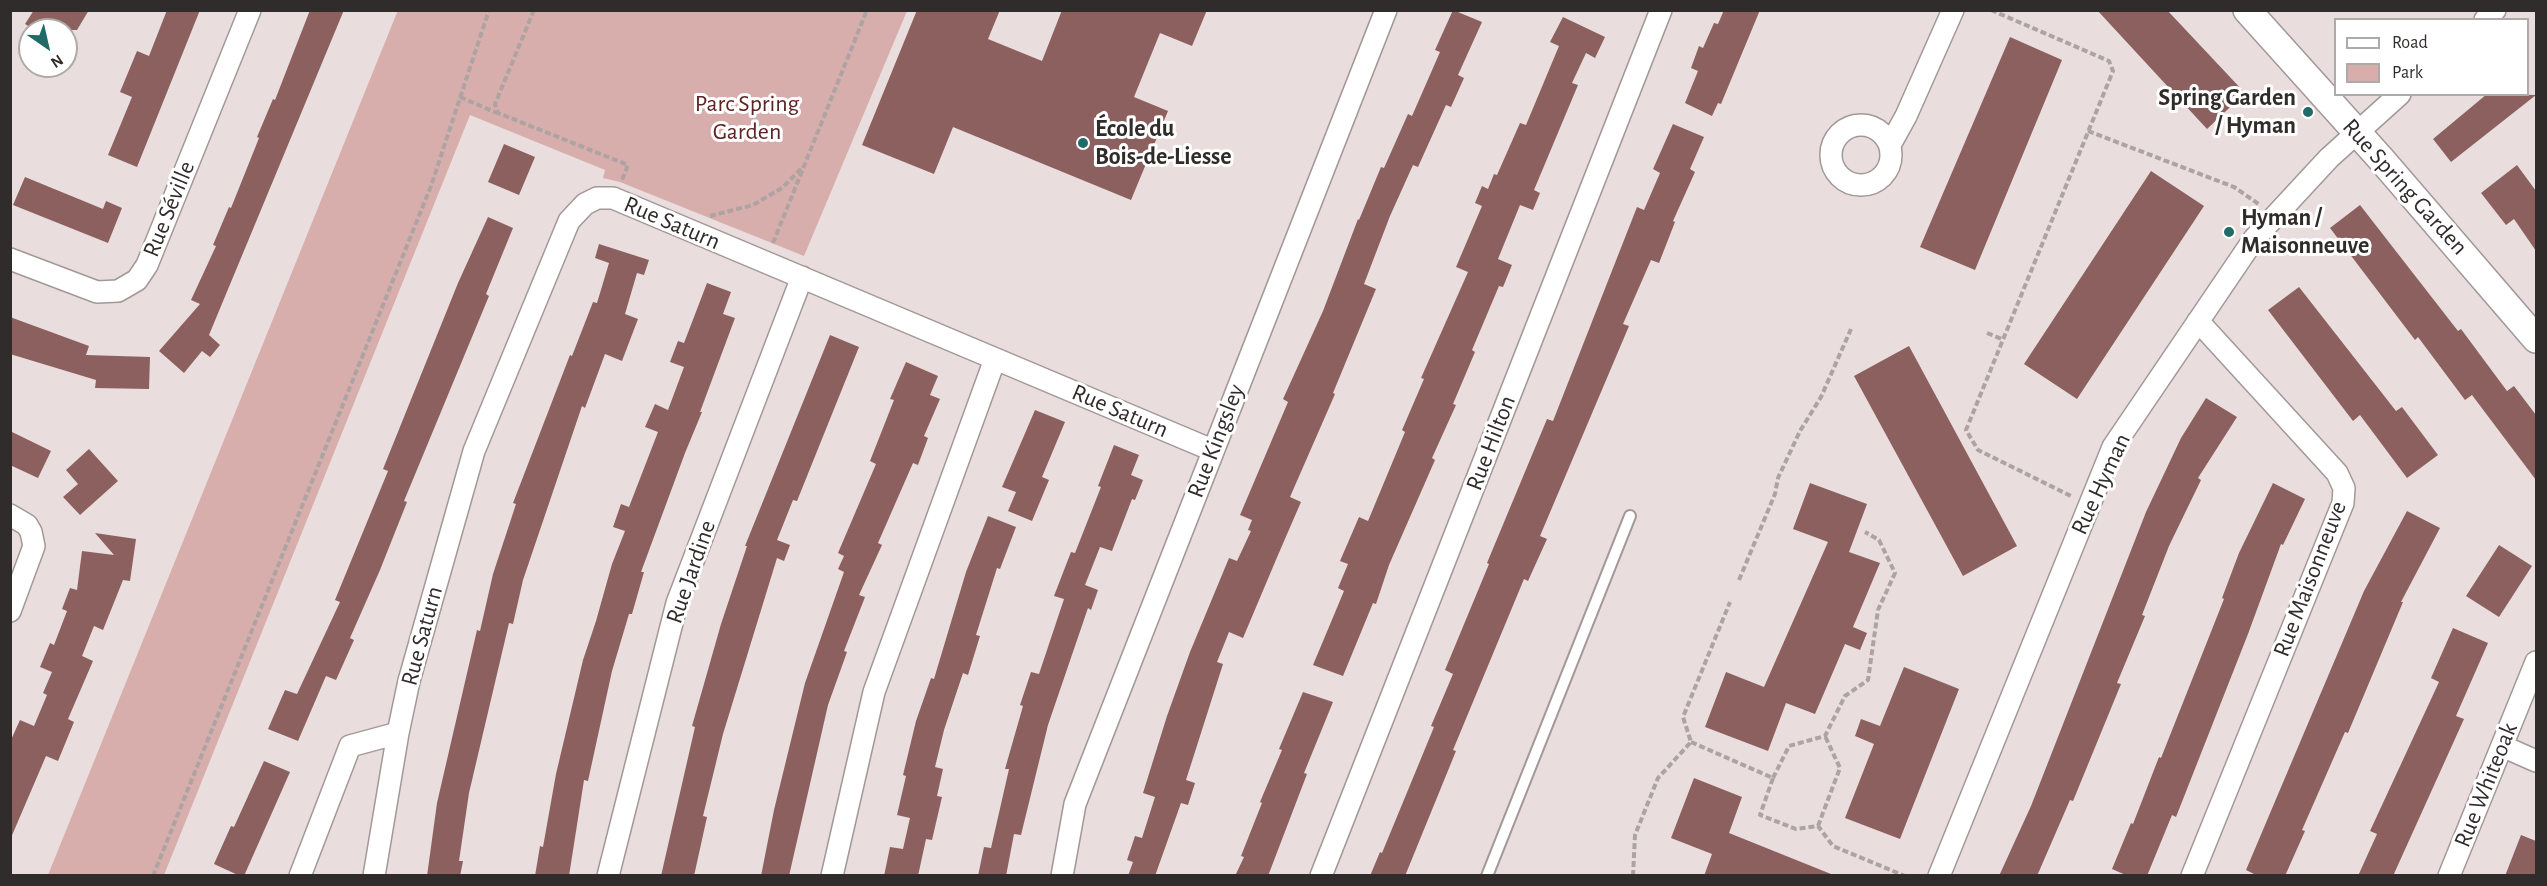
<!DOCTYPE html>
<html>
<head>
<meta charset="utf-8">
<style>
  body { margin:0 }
  #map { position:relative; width:2547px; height:886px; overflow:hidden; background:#e9dedd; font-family:"Alegreya Sans",sans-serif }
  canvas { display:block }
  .frame { position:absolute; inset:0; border:12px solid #302c2b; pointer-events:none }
  .legend { position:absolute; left:2334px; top:18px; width:195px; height:78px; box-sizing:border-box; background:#fff; border:2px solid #acabaa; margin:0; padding:8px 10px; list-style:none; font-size:18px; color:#302c2b }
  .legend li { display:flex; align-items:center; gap:12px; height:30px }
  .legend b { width:30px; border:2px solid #acabaa }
  .north { position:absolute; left:18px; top:18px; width:60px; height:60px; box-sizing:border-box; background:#fff; border:2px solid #acabaa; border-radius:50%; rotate:146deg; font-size:16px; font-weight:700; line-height:24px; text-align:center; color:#302c2b }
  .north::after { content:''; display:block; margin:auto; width:21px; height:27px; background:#206b68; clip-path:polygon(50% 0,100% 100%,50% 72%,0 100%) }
</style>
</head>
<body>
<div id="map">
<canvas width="2547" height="886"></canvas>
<div class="frame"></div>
<ul class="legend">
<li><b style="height:8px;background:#fff"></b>Road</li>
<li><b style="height:16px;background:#d8aeac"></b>Park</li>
</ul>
<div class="north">N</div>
</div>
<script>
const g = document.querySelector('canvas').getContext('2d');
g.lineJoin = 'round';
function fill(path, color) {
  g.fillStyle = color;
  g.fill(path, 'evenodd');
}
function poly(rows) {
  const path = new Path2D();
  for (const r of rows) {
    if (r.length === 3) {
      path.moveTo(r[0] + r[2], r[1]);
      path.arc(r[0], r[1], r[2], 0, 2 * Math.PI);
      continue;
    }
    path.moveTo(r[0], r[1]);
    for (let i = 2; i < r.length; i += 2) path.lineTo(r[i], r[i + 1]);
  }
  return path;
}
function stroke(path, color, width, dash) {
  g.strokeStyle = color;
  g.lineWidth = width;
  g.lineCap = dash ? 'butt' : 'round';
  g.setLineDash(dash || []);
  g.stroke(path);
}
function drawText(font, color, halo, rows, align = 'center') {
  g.font = font + ' "Alegreya Sans",sans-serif';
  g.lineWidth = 6;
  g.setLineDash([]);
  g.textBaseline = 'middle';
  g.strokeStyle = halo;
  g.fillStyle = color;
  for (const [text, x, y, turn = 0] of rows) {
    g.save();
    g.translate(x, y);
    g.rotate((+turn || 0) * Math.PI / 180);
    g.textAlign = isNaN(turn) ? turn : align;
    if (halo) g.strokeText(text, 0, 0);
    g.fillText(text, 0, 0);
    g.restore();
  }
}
fill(poly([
  [398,10,907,11,804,256,620,182,603,178,605,170,470,115,164,875,48,875]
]), '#d8aeac');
fill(poly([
  [34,10,89,10,77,30,35,30,25,24],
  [167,10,200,10,137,167,108,155,132,97,120,92,137,51,149,56],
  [310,10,344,10,209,335,220,345,210,357,202,351,184,373,159,351,200,304,191,300,216,246,213,245,229,207,231,208,259,138,257,137,273,99,275,100],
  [917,10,1000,10,988,39,1042,61,1062,10,1207,10,1192,46,1160,33,1134,97,1168,111,1131,200,953,127,934,174,862,145],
  [1453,10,1482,22,1458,75,1464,78,1451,107,1446,105,1418,167,1413,165,1390,216,1364,284,1376,289,1333,393,1335,394,1290,497,1301,502,1278,555,1243,638,1229,632,1217,662,1223,664,1186,780,1195,783,1188,805,1181,803,1155,876,1128,876,1133,862,1127,860,1135,836,1142,838,1155,797,1143,793,1167,716,1190,652,1229,558,1237,561,1251,531,1248,530,1252,520,1240,515,1288,402,1283,399,1323,311,1358,219,1359,220,1381,167,1384,168,1408,114,1412,116,1440,52,1435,50],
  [1724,10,1760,10,1721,104,1718,103,1712,116,1685,103,1698,71,1691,68,1699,46,1703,48,1714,23,1718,24],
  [2097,10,2167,10,2245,93,2207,129],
  [1563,17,1605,37,1595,58,1586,53,1572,83,1578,85,1534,190,1540,193,1533,210,1520,205,1498,259,1512,265,1503,287,1499,286,1472,350,1475,352,1453,404,1456,405,1432,458,1435,460,1389,565,1376,604,1373,603,1343,676,1313,665,1344,591,1338,588,1348,564,1340,561,1359,517,1368,521,1405,432,1402,430,1424,379,1421,378,1468,272,1456,267,1482,206,1475,203,1482,186,1488,189,1494,174,1497,175,1520,123,1526,125,1559,46,1550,42],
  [2010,37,2062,60,1975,270,1920,247],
  [2487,94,2536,95,2451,162,2433,139],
  [1673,124,1704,137,1690,169,1695,172,1673,221,1675,222,1659,263,1651,260,1623,324,1629,326,1540,536,1547,539,1528,581,1524,579,1453,750,1456,751,1405,876,1370,876,1380,852,1382,853,1434,727,1431,726,1453,674,1445,670,1489,564,1487,563,1547,419,1553,421,1637,207,1644,210,1660,173,1653,169],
  [504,144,535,157,519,195,488,182],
  [2517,165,2536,191,2536,251,2514,219,2506,225,2481,193],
  [2151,171,2204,206,2077,399,2024,364],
  [25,177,103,209,106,201,122,208,108,243,13,205],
  [2360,205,2458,331,2461,329,2507,391,2514,386,2536,415,2536,480,2472,395,2465,400,2418,337,2415,340,2330,228],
  [488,217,513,228,486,294,489,296,404,501,407,502,380,570,350,638,354,640,336,680,326,676,298,741,268,729,285,690,297,694,340,602,335,600,388,471,383,469,458,283],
  [599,244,649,260,644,275,637,273,625,314,638,319,622,361,605,354,585,408,582,406,523,580,513,624,509,623,469,793,459,861,463,861,460,876,427,876,437,803,477,630,480,631,493,574,516,504,513,503,570,355,572,356,593,302,597,303,609,263,595,258],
  [707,283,731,292,723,314,735,318,700,412,702,412,685,453,641,572,644,572,632,614,629,614,612,671,588,781,584,780,569,876,535,876,540,846,543,847,556,774,583,660,596,621,612,564,625,531,613,527,621,504,629,507,658,432,645,427,655,404,668,410,684,367,670,362,678,341,684,343],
  [2299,287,2396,411,2402,407,2438,455,2407,478,2360,415,2353,421,2268,310],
  [10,317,89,346,86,355,150,357,149,389,95,388,96,380,10,354],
  [830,335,859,347,797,501,793,500,777,540,790,545,784,561,777,558,723,734,703,816,707,817,694,876,661,876,695,727,692,726,721,624,747,546,745,546],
  [1909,346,2017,546,1963,576,1854,376],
  [906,362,938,376,930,395,940,399,924,436,928,438,918,465,913,463,878,543,882,545,859,595,865,597,844,651,847,652,828,705,789,876,761,876,774,810,805,683,844,572,838,569,844,556,838,553,876,464,870,461,894,400,890,399],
  [2206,398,2237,417,2198,478,2201,480,2169,546,2142,615,2145,616,2117,683,2121,684,2073,801,2070,800,2037,876,1999,876,2031,806,2146,512,2181,438],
  [1035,410,1065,422,1042,477,1049,480,1032,521,1008,511,1016,492,1002,487],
  [10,431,51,451,38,478,10,465],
  [1114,445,1139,455,1131,475,1143,480,1135,500,1132,499,1112,551,1100,547,1085,585,1098,590,1091,610,1088,608,1048,725,1021,835,1014,834,1006,876,978,876,984,847,991,848,1009,769,1005,769,1023,706,1020,705,1031,672,1039,674,1064,599,1054,596,1071,552,1075,553,1101,487,1098,486],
  [89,449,118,481,80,515,63,497,78,484,66,470],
  [1810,483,1867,504,1849,552,1880,563,1853,627,1867,633,1860,650,1845,644,1815,714,1786,703,1768,751,1705,727,1726,672,1764,687,1828,542,1793,529],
  [2273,483,2305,499,2283,545,2281,544,2248,634,2176,817,2172,815,2147,876,2128,876,2112,869,2131,823,2133,824,2159,757,2161,758,2224,599,2222,598,2239,553],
  [2407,511,2440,528,2401,602,2403,602,2348,733,2345,732,2302,830,2305,831,2285,876,2258,876,2246,870,2364,591],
  [988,516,1016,527,1000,569,997,568,976,635,980,636,968,675,963,673,944,730,935,767,943,769,937,796,942,797,932,840,926,839,918,876,884,876,890,847,903,849,910,818,897,815,906,776,903,775,916,721,931,678,934,679,966,572],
  [95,533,136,539,130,581,123,580,103,630,94,626,82,656,93,661,68,719,74,722,58,761,46,756,10,840,10,742,20,720,34,726,47,695,43,693,52,672,40,667,50,643,54,645,67,611,62,609,70,588,77,590,82,551,114,555],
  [2499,545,2532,566,2499,617,2466,596],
  [2453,628,2488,643,2456,716,2464,719,2393,876,2358,876,2377,834,2370,831,2439,682,2431,678],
  [1904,667,1959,689,1900,839,1845,818,1874,744,1855,736,1861,719,1880,726],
  [1303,692,1333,702,1304,773,1307,774,1268,876,1235,876,1244,857,1241,856,1262,803,1260,802,1282,750,1279,749],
  [264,761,290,772,244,876,240,876,214,864,231,826,234,827],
  [1694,778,1742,797,1729,833,1836,876,1704,876,1712,854,1671,838],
  [2521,835,2536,841,2536,876,2505,876]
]), '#8c605e');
const service = poly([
  [1487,876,1630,516]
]);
const minor = poly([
  [2485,20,2495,10],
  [1861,155,30],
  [1890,145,1906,116,1953,10],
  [10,259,97,292,118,291,137,280,147,265,250,10],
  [10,515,27,525,31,532,34,546,10,611],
  [2502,746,2536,761],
  [300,876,350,746,398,733],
  [374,876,398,733,409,681,474,451,569,221,585,204,597,198,613,198,1212,450],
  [608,876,677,603,802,277],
  [832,876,874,692,995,359],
  [1062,876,1075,804,1386,10],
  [1321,876,1661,10],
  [1939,876,2113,447,2254,239,2329,158,2400,94],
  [2192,876,2343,503,2344,488,2337,473,2198,321],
  [2449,876,2536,662]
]);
const tertiary = poly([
  [2247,10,2381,159,2536,339]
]);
stroke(service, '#a29897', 14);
stroke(minor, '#a29897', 24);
stroke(tertiary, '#a29897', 30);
stroke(poly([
  [534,10,495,104,498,113,628,165,622,180],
  [1991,10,2109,61,2113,71,1966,430,1978,450,2071,496],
  [460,97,497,113],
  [2088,131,2234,187,2260,205],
  [710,216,753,205,782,188,802,168],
  [773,243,867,10],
  [1987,333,2002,339],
  [1739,580,1775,494,1778,478,1800,431,1821,397,1851,329],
  [1691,742,1773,778,1760,815,1796,829,1818,826,1833,846,1905,876],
  [1773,778,1789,746,1825,736,1845,696,1868,680,1878,610,1895,573,1879,540,1865,532],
  [1818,826,1840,768,1825,736],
  [153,876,431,186,489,10],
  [1633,876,1635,835,1658,778,1691,742,1683,717,1730,602]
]), '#aca3a2', 4, [6, 3]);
stroke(service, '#fff', 10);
stroke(minor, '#fff', 21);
stroke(tertiary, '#fff', 27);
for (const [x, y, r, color] of [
  [2308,112,6,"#206b68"],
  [1083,143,6,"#206b68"],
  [2229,232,6,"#206b68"]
]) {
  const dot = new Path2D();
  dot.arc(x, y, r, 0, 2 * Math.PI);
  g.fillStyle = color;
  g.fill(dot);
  stroke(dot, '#fff', 2);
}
drawText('bold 24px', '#302c2b', '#fff', [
  ["Spring Garden",2296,98,"right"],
  ["/ Hyman",2296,126,"right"],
  ["École du",1095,129],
  ["Bois-de-Liesse",1095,157],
  ["Hyman /",2241,218],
  ["Maisonneuve",2241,246]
], 'left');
drawText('24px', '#5e2323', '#fff', [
  ["Parc Spring",747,104],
  ["Garden",747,132]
]);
drawText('24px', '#302c2b', '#fff', [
  ["Rue Spring Garden",2405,187,48],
  ["Rue Séville",169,209,-68],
  ["Rue Saturn",672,223,23],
  ["Rue Saturn",1120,411,23],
  ["Rue Kingsley",1216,441,-69],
  ["Rue Hilton",1491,443,-69],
  ["Rue Hyman",2101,484,-65],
  ["Rue Jardine",691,572,-71],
  ["Rue Maisonneuve",2310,579,-69],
  ["Rue Saturn",422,636,-75],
  ["Rue Whiteoak",2486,785,-68]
]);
</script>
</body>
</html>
